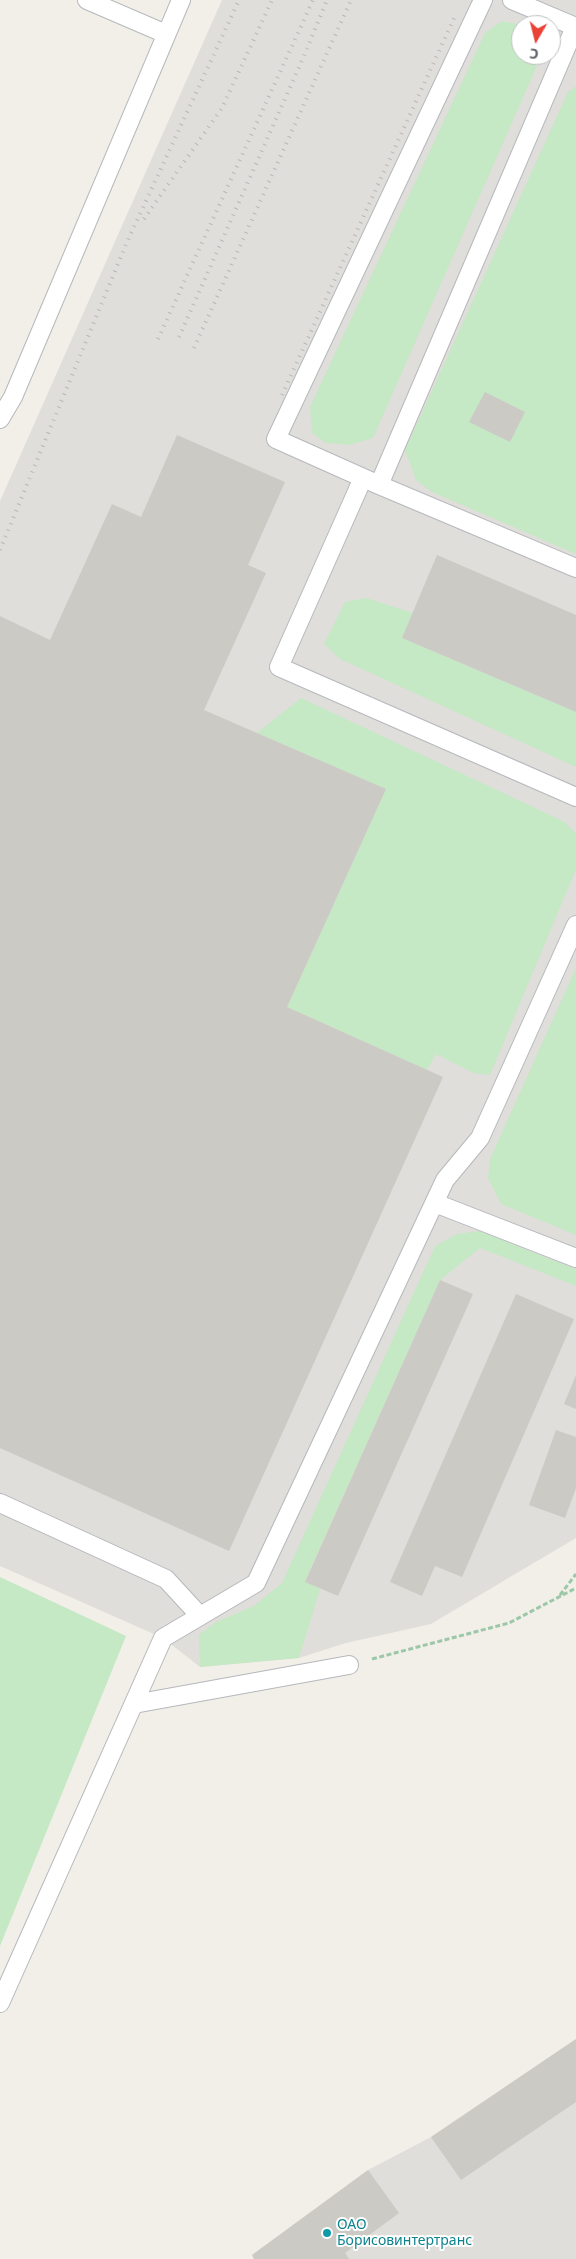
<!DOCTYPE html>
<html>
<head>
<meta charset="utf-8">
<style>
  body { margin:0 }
  #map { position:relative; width:576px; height:2259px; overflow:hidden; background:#f1efe8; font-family:"Noto Sans",sans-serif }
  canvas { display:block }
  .north { position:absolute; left:511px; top:15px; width:50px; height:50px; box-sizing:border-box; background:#fff; border:1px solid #bfc1c3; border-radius:50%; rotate:188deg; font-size:14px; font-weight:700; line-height:20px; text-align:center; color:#5f6368 }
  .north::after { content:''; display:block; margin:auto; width:18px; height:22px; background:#ea4335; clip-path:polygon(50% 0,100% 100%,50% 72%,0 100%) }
</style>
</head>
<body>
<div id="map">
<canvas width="576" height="2259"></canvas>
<div class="north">С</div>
</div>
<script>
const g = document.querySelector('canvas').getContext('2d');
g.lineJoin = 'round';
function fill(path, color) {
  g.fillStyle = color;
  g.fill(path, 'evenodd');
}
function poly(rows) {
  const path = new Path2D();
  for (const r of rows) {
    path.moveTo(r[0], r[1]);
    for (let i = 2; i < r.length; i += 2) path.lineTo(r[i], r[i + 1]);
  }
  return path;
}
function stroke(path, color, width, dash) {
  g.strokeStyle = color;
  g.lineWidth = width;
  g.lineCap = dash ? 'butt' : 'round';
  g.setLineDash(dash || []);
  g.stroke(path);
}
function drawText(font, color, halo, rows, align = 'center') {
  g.font = font + ' "Noto Sans",sans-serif';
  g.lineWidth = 4;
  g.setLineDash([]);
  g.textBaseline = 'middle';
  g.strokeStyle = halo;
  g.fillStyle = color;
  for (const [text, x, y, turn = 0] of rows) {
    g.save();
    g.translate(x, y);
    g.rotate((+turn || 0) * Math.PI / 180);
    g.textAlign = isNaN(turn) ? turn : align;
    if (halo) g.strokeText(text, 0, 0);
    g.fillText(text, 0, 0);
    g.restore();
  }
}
fill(poly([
  [222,0,576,0,576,1538,431,1624,346,1643,299,1658,200,1667,163,1638,0,1566,0,501],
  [521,25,551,25,551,55,521,55],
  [576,2039,576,2259,254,2259,252,2255,368,2170,431,2137]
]), '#e0deda');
fill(poly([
  [502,21,524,25,521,25,521,55,540,55,540,59,373,438,349,445,326,443,312,433,310,407,485,33],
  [576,86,576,554,432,492,416,480,405,450,568,92],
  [366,598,413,613,402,638,576,712,576,767,340,659,324,644,345,602],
  [301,698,565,822,576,834,576,869,490,1075,474,1073,436,1054,427,1070,287,1007,386,789,257,733],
  [576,968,576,1235,501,1204,488,1178,490,1159],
  [479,1231,576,1269,576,1286,480,1248,440,1280,305,1581,320,1589,299,1658,200,1667,199,1635,216,1622,254,1606,282,1583,435,1246,457,1234],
  [0,1577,126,1636,0,1946]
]), '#c5e8c5');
fill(poly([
  [485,392,525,412,510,442,469,422],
  [177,435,285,482,248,565,266,573,204,710,386,789,287,1007,443,1077,229,1551,0,1448,0,616,50,640,112,504,141,517],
  [437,555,576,615,576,712,402,638],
  [440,1280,473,1294,338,1596,305,1582],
  [516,1294,574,1319,462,1577,435,1566,422,1596,390,1582],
  [576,1375,576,1409,564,1404],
  [556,1430,576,1437,576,1488,565,1518,529,1505],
  [576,2039,576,2102,461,2180,431,2137],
  [368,2170,399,2213,345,2253,349,2259,254,2259,252,2255]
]), '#cccac5');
const service = poly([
  [87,0,166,34],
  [483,0,276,439,379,485,575,27],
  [512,0,576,27],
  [0,419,13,397,181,0],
  [363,478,279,667,576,797],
  [379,485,576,568],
  [435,1203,576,1258],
  [0,1503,166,1579,200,1616],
  [134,1704,349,1665],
  [0,2003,163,1638,256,1583,445,1180,480,1138,576,925]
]);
stroke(service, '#b5b8bc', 20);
stroke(poly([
  [560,1595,576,1574],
  [372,1659,509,1623,576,1588]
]), '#9cc7a9', 3, [5, 2.5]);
stroke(service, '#fff', 18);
stroke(poly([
  [144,219,222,108,272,0],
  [179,337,304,56,327,0],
  [158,339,313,0],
  [194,348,351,0],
  [282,395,455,16],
  [0,550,127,242,239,0]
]), '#b6b7b8', 4, [1, 6]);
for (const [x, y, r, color] of [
  [327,2233,5,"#0f9aa8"]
]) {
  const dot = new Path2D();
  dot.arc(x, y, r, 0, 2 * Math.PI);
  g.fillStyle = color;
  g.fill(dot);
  stroke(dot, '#fff', 2);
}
drawText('14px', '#0d838f', '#fff', [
  ["ОАО",337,2225],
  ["Борисовинтертранс",337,2241]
], 'left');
</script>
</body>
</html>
